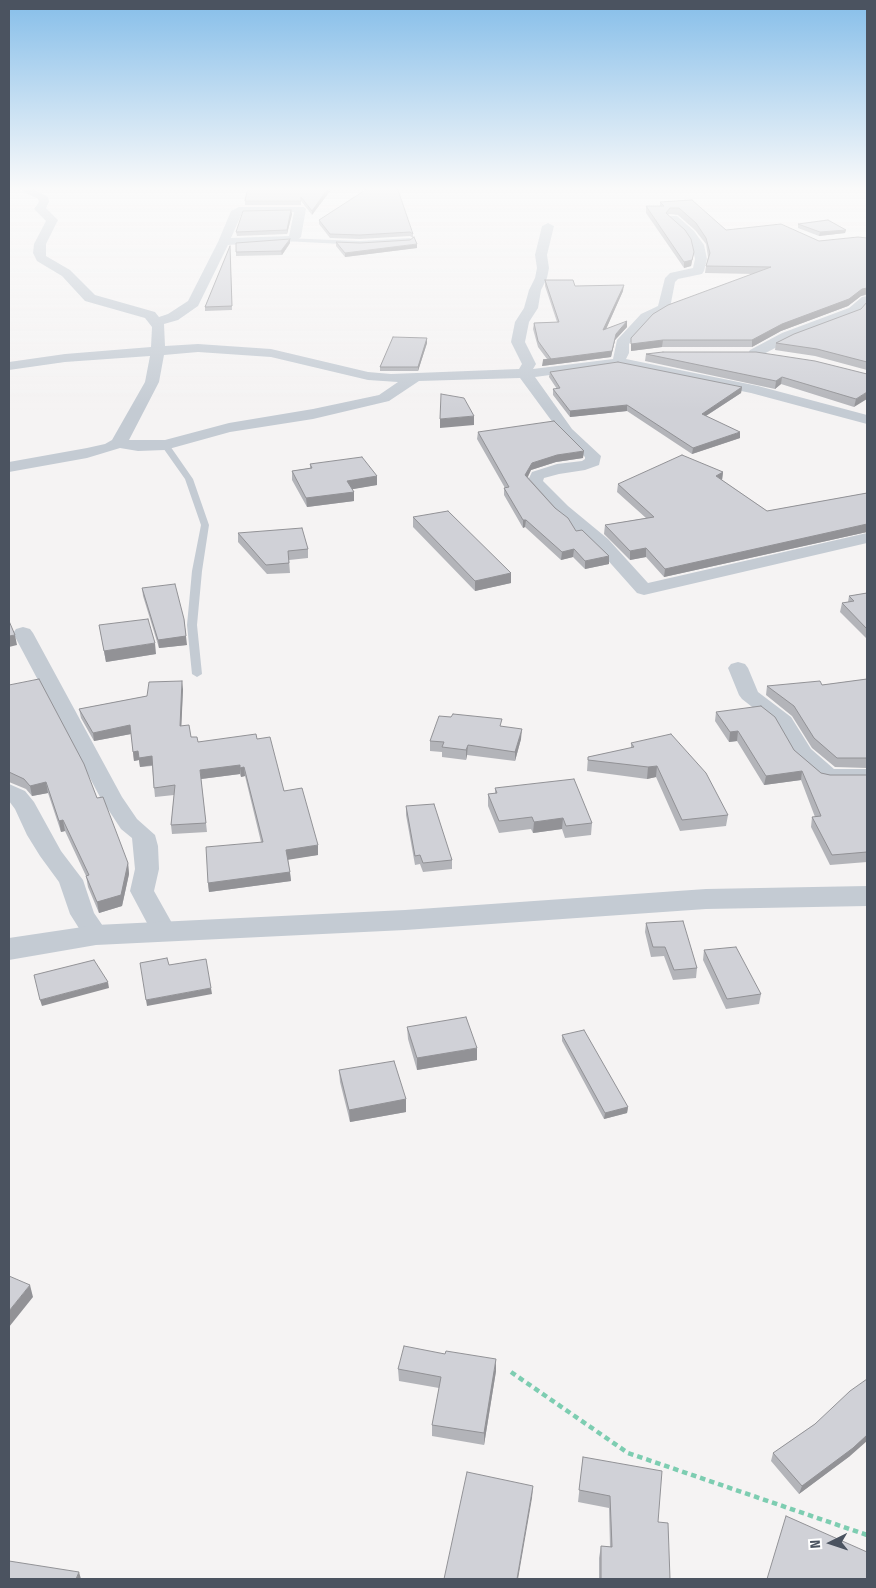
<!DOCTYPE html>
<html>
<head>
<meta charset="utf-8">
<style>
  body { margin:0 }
  #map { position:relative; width:876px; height:1588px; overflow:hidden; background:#f5f3f3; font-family:"Fira Sans Condensed",sans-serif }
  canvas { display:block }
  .frame { position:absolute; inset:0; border:10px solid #4b5360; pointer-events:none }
  .north { position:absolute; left:806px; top:1518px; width:50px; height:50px; -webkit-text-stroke:4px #fff; paint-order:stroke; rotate:266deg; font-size:14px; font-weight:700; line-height:20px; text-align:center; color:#4b5360 }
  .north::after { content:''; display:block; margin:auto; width:18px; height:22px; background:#4b5360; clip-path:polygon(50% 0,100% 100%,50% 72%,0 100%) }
</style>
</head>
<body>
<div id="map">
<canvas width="876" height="1588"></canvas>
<div class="frame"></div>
<div class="north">N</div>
</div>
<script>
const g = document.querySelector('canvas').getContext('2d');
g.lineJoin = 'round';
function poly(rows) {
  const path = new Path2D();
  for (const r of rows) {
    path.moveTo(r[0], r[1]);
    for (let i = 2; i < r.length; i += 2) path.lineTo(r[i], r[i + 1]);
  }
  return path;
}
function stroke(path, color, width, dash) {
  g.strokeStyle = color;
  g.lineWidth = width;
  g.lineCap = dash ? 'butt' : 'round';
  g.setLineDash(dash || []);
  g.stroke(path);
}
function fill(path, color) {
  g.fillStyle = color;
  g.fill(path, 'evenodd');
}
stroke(poly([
  [511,1372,628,1453,867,1535]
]), '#7dcdb1', 4.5, [5.5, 4]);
fill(poly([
  [286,238,360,241,410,238,413,240,410,242,360,245,284,241,284,239,286,238],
  [162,443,168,443,193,479,209,525,202,571,197,625,202,674,197,677,192,674,187,625,192,571,201,525,185,479,161,445,162,443]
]), '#c4cbd3');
fill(poly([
  [14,187,29,187,48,197,49,202,46,208,58,220,46,244,46,256,70,270,95,295,155,312,159,317,168,314,188,301,218,242,231,211,239,207,304,207,306,209,301,237,296,241,228,245,198,306,178,320,164,324,165,346,198,344,271,349,368,372,391,374,519,369,522,364,511,342,515,322,524,308,529,290,535,278,537,268,535,255,542,226,548,223,554,226,547,255,549,268,547,278,541,290,538,308,529,322,525,342,536,364,533,369,613,359,617,340,641,314,658,306,665,278,670,273,693,268,695,259,692,245,686,235,667,218,669,216,677,216,694,231,704,245,707,259,704,271,702,274,678,279,675,282,670,308,651,320,629,344,629,353,626,359,758,386,867,415,867,424,751,393,618,366,535,377,572,429,601,456,599,465,585,470,559,474,544,478,543,481,568,506,608,539,648,583,867,533,867,543,644,595,637,593,596,547,556,514,527,482,532,472,557,464,582,461,585,459,585,457,562,435,520,378,419,381,389,401,313,419,230,432,165,450,138,451,120,448,87,458,9,472,9,462,87,448,105,444,112,440,145,382,150,356,65,362,9,370,9,362,65,354,151,347,152,327,145,318,85,301,62,276,37,261,33,253,34,244,46,221,34,209,39,202,38,199,14,187],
  [294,212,289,236,231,238,242,213,294,212],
  [198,352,271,357,368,380,398,382,379,395,313,409,229,423,165,440,129,440,159,382,164,355,198,352],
  [867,296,867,306,859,314,792,339,760,356,750,356,748,353,750,350,782,333,849,308,862,297,867,296],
  [23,627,30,629,33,633,122,797,137,819,155,835,158,846,159,869,154,891,177,932,173,938,164,940,155,938,130,891,135,869,132,838,121,829,100,797,13,633,16,629,23,627],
  [738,662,745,664,748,668,758,692,791,717,811,749,834,769,867,769,867,783,828,783,820,781,794,758,775,725,742,699,739,695,728,668,731,664,738,662],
  [9,784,25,791,34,802,61,851,83,880,94,913,109,935,105,941,96,944,87,941,70,914,59,882,40,856,27,835,15,809,9,801,9,784]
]), '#c4cbd3');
fill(poly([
  [867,886,867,906,706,909,405,930,96,945,9,960,9,938,96,925,405,910,706,889,867,886]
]), '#c4cbd3');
fill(poly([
  [248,187,333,187,312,215,301,201,301,205,245,205,245,201],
  [370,187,413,234,413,238,410,236,360,239,330,238,319,224,319,220],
  [692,200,726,230,819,241,867,238,867,295,861,296,848,306,781,331,752,347,662,347,631,351,631,338,754,274,705,273,706,266,708,257,706,244,695,230,678,215,669,214,668,215,694,252,691,266,684,268,646,213,646,206,660,206,660,202],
  [291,210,292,214,287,234,237,236,236,232],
  [798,224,846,230,845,233,819,236,798,228],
  [336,242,417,248,345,257,336,246],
  [290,243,282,255,236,256,236,252],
  [230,246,232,310,205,311,205,307],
  [545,280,575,286,623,291,606,329,627,327,615,340,611,357,542,366,547,359,538,347,533,329,534,323,557,322,545,286],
  [867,302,867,370,815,356,775,350,776,343,861,309],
  [427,338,427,343,418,371,380,371,380,367],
  [646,354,867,374,854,407,781,384,775,389,645,361],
  [550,372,742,387,741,393,706,416,740,438,692,454,627,411,570,417,553,395,553,389,557,389,549,377],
  [478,432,583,458,556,462,531,470,528,477,576,531,609,564,585,569,573,557,561,560,525,527,523,528,504,495,504,488,505,488,477,439],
  [310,464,377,476,377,485,352,489,354,492,354,501,307,507,292,480,292,471,310,468],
  [723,472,722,480,767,511,867,493,867,532,664,577,646,557,630,560,604,534,605,525,646,518,617,492,618,484],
  [413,517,511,573,511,583,475,591,413,527],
  [238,533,308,549,308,558,289,560,290,573,267,574,238,542],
  [142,588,187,645,159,648,143,596],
  [867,593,867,639,840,612,842,603,848,602,849,596],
  [99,625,156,654,106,662],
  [867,679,867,768,835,767,812,748,792,716,766,695,767,686,822,685],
  [9,685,97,798,128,863,129,874,122,906,99,913,88,887,86,876,65,831,61,832,48,793,32,796,26,789,9,782],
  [183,689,181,726,191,737,198,742,257,739,318,855,288,859,291,881,209,892,208,883,261,842,245,776,241,777,240,774,201,779,207,832,172,834,171,825,174,795,155,797,152,766,140,767,139,760,134,761,131,734,94,741,81,718,79,709],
  [716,712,794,750,821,773,830,775,867,775,867,862,830,865,811,827,812,817,815,817,801,780,764,785,737,741,729,742,715,721],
  [501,726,521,739,515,761,467,755,466,760,442,757,442,752,430,751,430,741],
  [631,743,728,815,726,826,680,831,656,777,647,779,587,771,588,757,631,748],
  [495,788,592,823,591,835,565,838,562,829,533,833,531,829,499,833,488,806,488,794,495,793],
  [406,806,452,860,452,869,423,872,420,864,415,865,406,815],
  [646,923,697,968,696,978,673,980,664,956,651,957,645,932],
  [704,950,761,994,759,1004,726,1009,703,960],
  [407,1027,477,1060,417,1070,408,1039],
  [562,1035,628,1107,627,1113,604,1119,562,1041],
  [339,1070,406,1099,406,1112,350,1122,340,1082],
  [398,1369,496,1371,484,1445,432,1436,432,1425,439,1388,399,1381],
  [815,1424,850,1456,799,1494,771,1461,773,1453],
  [583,1457,658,1522,670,1579,599,1579,599,1558,601,1546,610,1547,609,1508,578,1502]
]), '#b3b4b9');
fill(poly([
  [329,187,333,187,312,215,312,211],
  [291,210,292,214,287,234,287,230],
  [846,230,845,233,819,236,820,232],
  [290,239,290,243,282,255,281,251],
  [417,244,417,248,345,257,345,253],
  [694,252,691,266,684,268,684,262],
  [624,285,623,291,603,336,603,330],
  [867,288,867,294,861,296,848,306,781,331,752,347,752,340,782,324,862,289],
  [627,321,627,327,615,340,611,357,542,366,543,360,612,351,616,334],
  [427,338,427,343,418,371,418,367],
  [663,340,662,347,631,351,631,344],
  [782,377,781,384,775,389,776,381],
  [742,387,741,393,701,419,702,414],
  [867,392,867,399,854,407,856,399],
  [627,405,627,411,570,417,570,411],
  [474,416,474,425,440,428,440,419],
  [740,432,740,438,692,454,693,448],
  [584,451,583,458,556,462,531,470,525,482,525,475,532,463,557,455],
  [723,472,722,480,716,476],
  [377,476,377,485,348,490,347,481],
  [354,492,354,501,307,507,306,498],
  [523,520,526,520,525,527,523,528],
  [867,524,867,532,664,577,665,569],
  [646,548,646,557,630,560,630,551],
  [574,549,573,557,561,560,562,552],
  [609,556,609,564,585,569,585,561],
  [511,573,511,583,475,591,475,581],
  [184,619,187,645,159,648,158,640],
  [15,635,17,645,9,647,9,636],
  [155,643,156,654,106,662,104,651],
  [182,681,183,689,181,735,180,726],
  [130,725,131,734,94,741,93,733],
  [522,729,521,739,515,761,515,752],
  [738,731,737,741,729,742,730,732],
  [468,745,467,755,466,760,466,750],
  [138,751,152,756,153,765,140,767,139,760,134,761,133,752],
  [240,765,240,774,201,779,207,832,200,770],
  [657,766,656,777,647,779,648,767],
  [244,767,245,776,241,777,240,768],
  [802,771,801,780,764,785,766,776],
  [46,782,48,793,32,796,30,786],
  [563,818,562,829,533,833,534,822],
  [63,820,65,831,61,832,59,821],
  [318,845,318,855,287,860,286,850],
  [128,863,129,874,122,906,99,913,97,902],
  [290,872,291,881,209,892,208,883],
  [108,982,109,988,42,1006,40,1000],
  [211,988,212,994,147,1006,146,1000],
  [477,1048,477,1060,417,1070,417,1058],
  [406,1099,406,1112,350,1122,349,1110],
  [628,1107,627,1113,604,1119,605,1113],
  [30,1285,33,1297,9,1327,9,1311],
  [496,1359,496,1371,484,1445,484,1433],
  [867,1435,867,1441,850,1456,799,1494,802,1486],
  [533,1486,532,1498,518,1579,517,1579],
  [79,1572,81,1579,76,1579]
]), '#929296');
const building = poly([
  [248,187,329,187,312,211,301,197,301,201,245,201,248,187],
  [370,187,397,187,413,234,410,232,360,235,330,234,319,220,370,187],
  [692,200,726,230,781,224,819,241,858,237,867,238,867,288,862,289,849,299,782,324,752,340,663,340,631,344,631,338,653,314,668,305,771,267,706,266,710,253,706,238,696,223,679,208,670,208,666,213,685,230,691,239,694,252,692,260,684,262,646,206,664,206,660,202,692,200],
  [291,210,287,230,236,232,243,211,291,210],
  [828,220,846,230,820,232,798,224,828,220],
  [414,237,417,244,345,253,336,242,360,243,410,240,414,237],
  [290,239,281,251,236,252,236,243,290,239],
  [230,246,232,306,205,307,230,246],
  [545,280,573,280,575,286,624,285,603,330,627,321,616,334,612,351,543,360,551,359,538,341,534,323,559,322,545,280],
  [867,302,867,362,817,349,776,343,794,334,861,309,867,302],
  [393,337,427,338,418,367,380,367,393,337],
  [663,352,756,352,815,361,867,374,867,392,856,399,782,377,776,381,646,354,663,352],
  [618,362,742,387,702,414,740,432,693,448,627,405,570,411,553,389,560,388,550,372,618,362],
  [441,394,464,398,474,416,440,419,441,394],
  [554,421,584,451,557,455,532,463,525,475,555,508,568,518,576,531,582,530,609,556,585,561,574,549,562,552,526,520,523,520,504,488,509,487,478,432,554,421],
  [682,455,723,472,716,476,767,511,867,493,867,524,665,569,646,548,630,551,605,525,654,517,618,484,682,455],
  [362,457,377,476,347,481,354,492,306,498,292,471,312,468,310,464,362,457],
  [448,511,511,573,475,581,413,517,448,511],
  [302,528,308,549,288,551,289,563,266,565,238,533,302,528],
  [175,584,184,619,186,636,158,640,142,588,175,584],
  [867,593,867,629,842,603,854,601,849,596,867,593],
  [148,619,155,643,104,651,99,625,148,619],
  [9,621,15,635,9,636,9,621],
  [39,679,84,764,97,798,103,797,128,863,121,895,97,902,86,876,89,875,63,820,59,821,46,782,30,786,24,779,9,772,9,685,39,679],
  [867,679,867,758,837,758,814,738,794,706,767,686,820,681,822,685,867,679],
  [182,681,180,726,189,725,191,737,197,737,198,742,256,734,257,739,270,737,284,791,302,788,318,845,286,850,290,872,208,883,206,847,263,842,244,767,240,768,240,765,200,770,206,823,171,825,175,785,154,788,152,756,139,758,138,751,133,752,130,725,93,733,79,709,147,696,149,682,182,681],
  [761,706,775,717,794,750,821,773,830,775,867,775,867,852,832,855,812,817,821,816,802,771,766,776,738,731,730,732,716,712,761,706],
  [453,714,502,719,500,726,522,729,515,752,468,745,466,750,442,747,444,742,430,741,439,716,451,717,453,714],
  [671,734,706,773,728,815,682,820,657,766,648,767,588,760,588,757,634,747,631,743,671,734],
  [574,779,592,823,566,826,563,818,534,822,532,817,499,821,488,794,497,793,495,788,574,779],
  [434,804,452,860,423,863,420,855,415,856,406,806,434,804],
  [683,921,697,968,674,970,665,947,653,947,646,923,683,921],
  [736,947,761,994,727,999,704,950,736,947],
  [167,958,169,965,206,959,211,988,146,1000,140,963,167,958],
  [94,960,108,982,40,1000,34,975,94,960],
  [466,1017,477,1048,417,1058,407,1027,466,1017],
  [584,1030,628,1107,605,1113,562,1035,584,1030],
  [394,1061,406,1099,349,1110,339,1070,394,1061],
  [9,1276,30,1285,9,1311,9,1276],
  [404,1346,445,1354,446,1351,496,1359,484,1433,432,1425,441,1377,398,1369,404,1346],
  [867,1379,867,1435,853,1448,802,1486,773,1453,815,1424,850,1391,867,1379],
  [583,1457,662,1471,658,1522,668,1523,670,1579,601,1579,601,1546,612,1547,610,1496,579,1490,583,1457],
  [467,1472,533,1486,517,1579,444,1579,467,1472],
  [786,1516,867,1552,867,1579,767,1579,786,1516],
  [9,1561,79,1572,76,1579,9,1579,9,1561]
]);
fill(building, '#d0d1d7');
stroke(building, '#929296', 1);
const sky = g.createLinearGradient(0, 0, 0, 410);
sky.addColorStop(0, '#86bee9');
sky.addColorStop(0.46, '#fafafa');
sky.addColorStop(1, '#fafafa00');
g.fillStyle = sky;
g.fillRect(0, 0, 876, 410);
</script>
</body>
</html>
